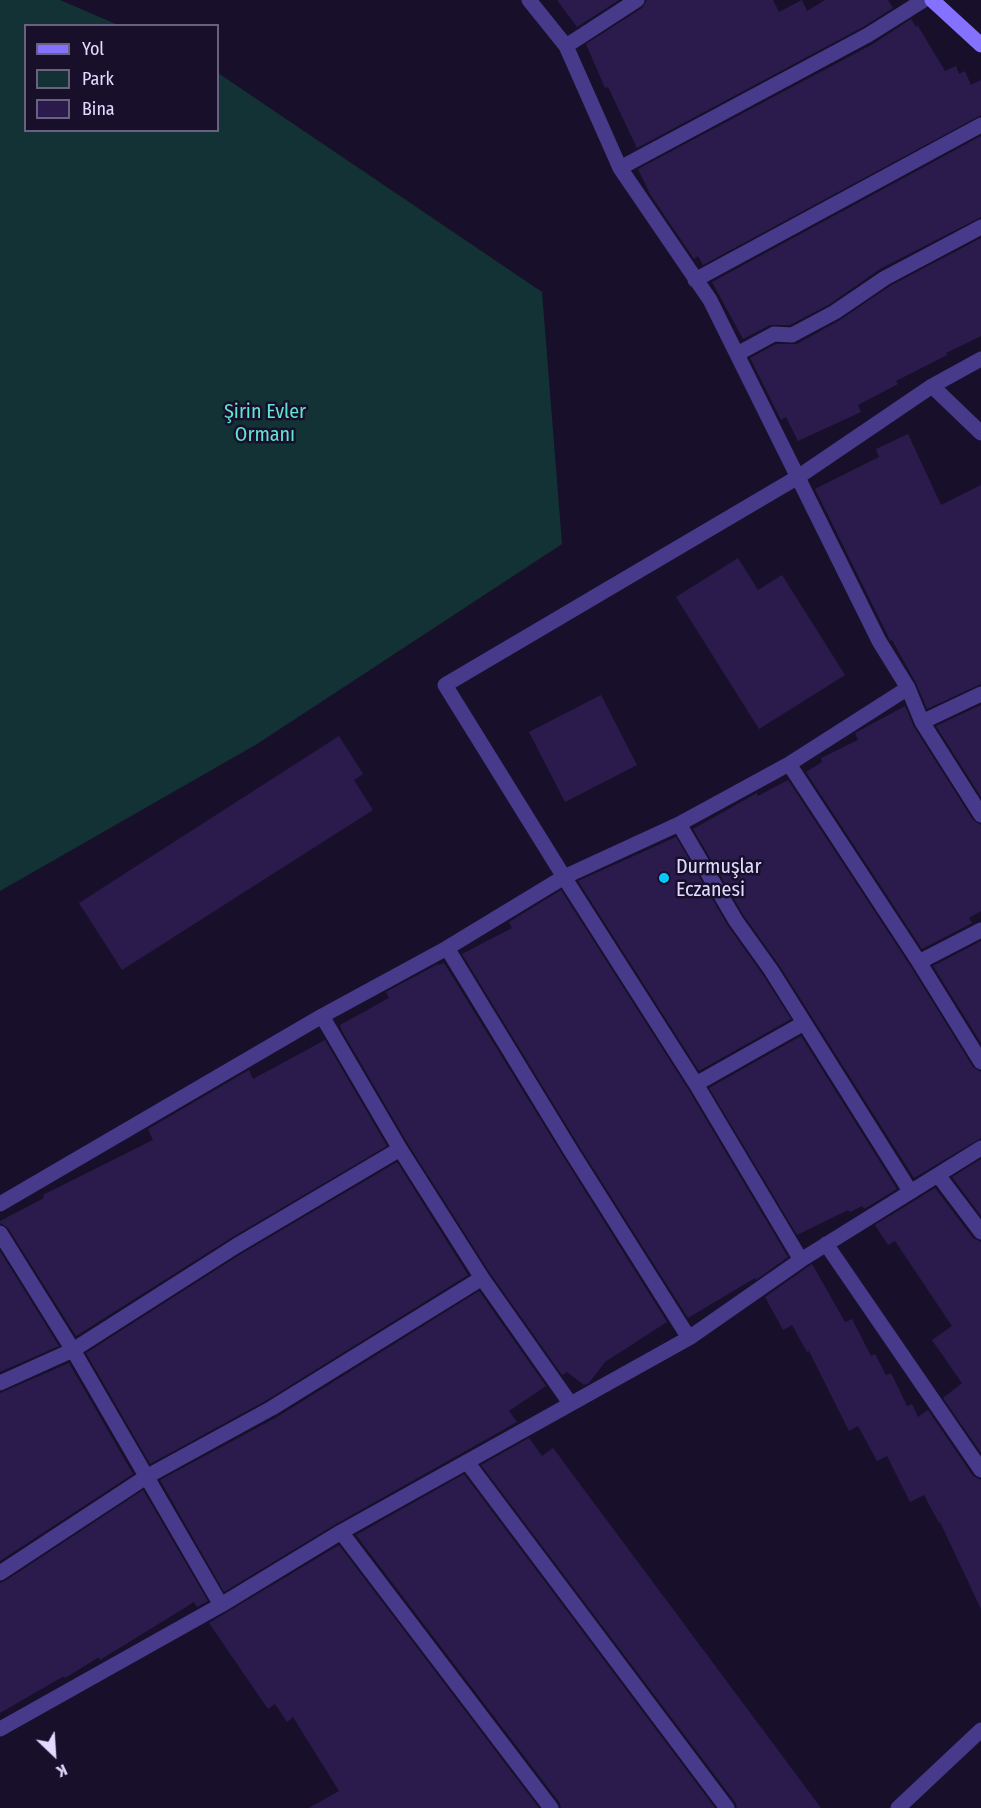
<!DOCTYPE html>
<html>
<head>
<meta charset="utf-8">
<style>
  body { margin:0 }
  #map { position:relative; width:981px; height:1808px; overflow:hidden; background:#18102b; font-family:"Fira Sans Condensed",sans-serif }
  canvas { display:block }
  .legend { position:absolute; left:24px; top:24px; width:195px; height:108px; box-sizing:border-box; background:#18102b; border:2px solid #696180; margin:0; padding:8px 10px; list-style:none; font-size:18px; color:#e2daff }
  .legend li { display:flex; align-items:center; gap:12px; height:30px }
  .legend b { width:30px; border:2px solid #696180 }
  .north { position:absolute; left:24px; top:1724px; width:60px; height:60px; -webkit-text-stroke:4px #18102b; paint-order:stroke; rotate:155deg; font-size:16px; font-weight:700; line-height:24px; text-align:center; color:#e2daff }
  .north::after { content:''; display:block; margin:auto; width:21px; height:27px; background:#e2daff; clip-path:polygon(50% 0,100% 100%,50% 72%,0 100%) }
</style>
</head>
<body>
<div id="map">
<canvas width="981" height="1808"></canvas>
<ul class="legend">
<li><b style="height:8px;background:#8571ff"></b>Yol</li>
<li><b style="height:16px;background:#133235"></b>Park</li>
<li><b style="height:16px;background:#2b1b4c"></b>Bina</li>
</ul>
<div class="north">K</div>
</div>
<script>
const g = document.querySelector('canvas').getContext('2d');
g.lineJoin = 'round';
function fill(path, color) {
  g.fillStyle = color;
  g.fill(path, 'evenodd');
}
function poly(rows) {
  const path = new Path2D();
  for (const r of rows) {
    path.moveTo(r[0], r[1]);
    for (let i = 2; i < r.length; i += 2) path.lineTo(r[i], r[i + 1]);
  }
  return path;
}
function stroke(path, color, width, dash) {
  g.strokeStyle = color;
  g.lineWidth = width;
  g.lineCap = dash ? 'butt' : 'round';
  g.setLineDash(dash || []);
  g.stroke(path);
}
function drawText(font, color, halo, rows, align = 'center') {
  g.font = font + ' "Fira Sans Condensed",sans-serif';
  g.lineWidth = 5;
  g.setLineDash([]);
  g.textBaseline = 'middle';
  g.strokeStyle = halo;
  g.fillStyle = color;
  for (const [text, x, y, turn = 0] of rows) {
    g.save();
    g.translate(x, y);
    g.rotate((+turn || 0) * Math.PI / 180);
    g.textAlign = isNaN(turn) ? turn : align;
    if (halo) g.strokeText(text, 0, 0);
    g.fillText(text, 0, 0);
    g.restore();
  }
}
fill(poly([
  [0,0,60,0,118,25,26,26,26,130,218,130,218,73,542,292,562,544,257,744,0,891]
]), '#133235');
fill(poly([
  [557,0,619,0,577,27],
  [647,0,773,0,779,12,802,0,807,11,825,0,888,0,893,8,863,27,637,148,608,87,605,88,586,44,642,8],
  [911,19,916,27,918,26,945,71,956,66,959,74,965,71,971,85,981,80,981,115,703,265,698,256,694,259,650,194,638,169,873,44],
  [981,136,981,217,880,269,830,304,790,325,770,325,743,339,712,282],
  [981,238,981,336,946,353,947,355,896,381,898,384,858,405,861,412,798,441,786,417,781,420,750,358,776,344,797,344,840,320,890,286],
  [908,434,941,505,981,485,981,684,927,709,916,683,892,640,890,641,888,636,815,489,879,457,876,449],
  [738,558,758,590,782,575,845,675,759,729,676,597],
  [601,695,637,765,565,802,529,732],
  [981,705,981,797,936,726],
  [905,706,914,727,973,820,981,825,981,911,969,918,972,923,922,949,806,772,822,762,821,758,858,740,855,733],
  [339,736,363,774,354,780,373,810,122,970,79,903],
  [788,780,911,967,973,1067,981,1072,981,1138,914,1178,779,965,744,916,693,829,757,793,758,796],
  [676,837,728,926,763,975,791,1019,699,1071,578,881],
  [561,890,688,1089,788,1257,756,1280,755,1278,688,1318,579,1146,462,954,512,928,509,922],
  [981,941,981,1043,933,966],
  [444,963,563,1156,667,1322,605,1362,589,1383,584,1385,567,1372,562,1375,490,1273,408,1144,342,1031,340,1025,389,998,386,992,438,964,439,965],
  [801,1036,897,1189,864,1209,862,1206,850,1212,848,1210,797,1235,709,1088],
  [325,1040,387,1146,231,1238,76,1336,8,1228,0,1223,0,1221,44,1198,43,1195,153,1140,148,1129,249,1070,253,1079],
  [981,1159,981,1216,952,1177],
  [397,1162,468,1275,267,1400,150,1464,86,1353,241,1254],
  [935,1188,973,1238,981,1242,981,1453,943,1398,962,1383,932,1340,952,1326,895,1241,888,1245,875,1225],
  [0,1251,59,1346,0,1372],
  [812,1264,845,1322,852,1319,871,1356,875,1354,886,1375,891,1373,907,1406,912,1404,918,1417,928,1410,973,1476,981,1480,981,1609,940,1522,939,1523,924,1495,910,1502,887,1456,877,1461,858,1426,849,1431,809,1351,807,1352,792,1325,783,1330,765,1297],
  [479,1291,546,1386,509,1411,517,1422,336,1524,224,1592,160,1480,277,1417],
  [69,1363,133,1474,0,1561,0,1393],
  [529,1438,542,1456,553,1448,821,1808,737,1808,735,1802,481,1465],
  [464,1474,715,1808,561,1808,559,1802,356,1535],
  [143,1490,208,1601,197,1607,194,1602,100,1660,99,1657,65,1678,64,1676,0,1713,0,1583,5,1581],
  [339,1545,539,1808,309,1808,339,1791,293,1717,287,1722,275,1704,268,1709,209,1623]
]), '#2b1b4c');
stroke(poly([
  [529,0,566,46,620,168,710,300,879,641,908,688,922,722,981,815],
  [566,46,637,0],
  [620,168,868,35,924,0],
  [695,280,981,125],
  [737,354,774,334,792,335,835,312,885,278,981,227],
  [932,386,981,433],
  [922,722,981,694],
  [789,764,919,962,981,1062],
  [679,824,736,921,771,970,910,1191],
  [447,948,571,1151,689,1338],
  [919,962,981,930],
  [322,1016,400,1149,482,1278,570,1403],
  [696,1084,804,1023],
  [938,1175,981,1232],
  [0,1204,322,1016,447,948,564,877,679,824,789,764,908,688],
  [0,1233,73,1350,221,1605],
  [826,1244,981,1470],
  [801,1260,696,1084,564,877,445,685,798,477,932,386,981,359],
  [0,1383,73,1350,236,1246,400,1149],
  [467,1462,727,1808],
  [341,1532,551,1808],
  [0,1573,146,1477,272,1408,482,1278],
  [0,1729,221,1605,341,1532,689,1338,801,1260,981,1148],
  [898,1808,981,1730]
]), '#473a8b', 15);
stroke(poly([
  [932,0,981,45]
]), '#8571ff', 15);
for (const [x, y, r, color] of [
  [664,878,6,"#06c8ff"]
]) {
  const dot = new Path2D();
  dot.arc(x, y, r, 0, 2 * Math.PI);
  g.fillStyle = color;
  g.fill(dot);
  stroke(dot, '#18102b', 2);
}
drawText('20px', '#61e4d3', '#18102b', [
  ["Şirin Evler",265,412],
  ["Ormanı",265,435]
]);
drawText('20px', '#e2daff', '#18102b', [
  ["Durmuşlar",676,867],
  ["Eczanesi",676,890]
], 'left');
</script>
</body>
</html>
